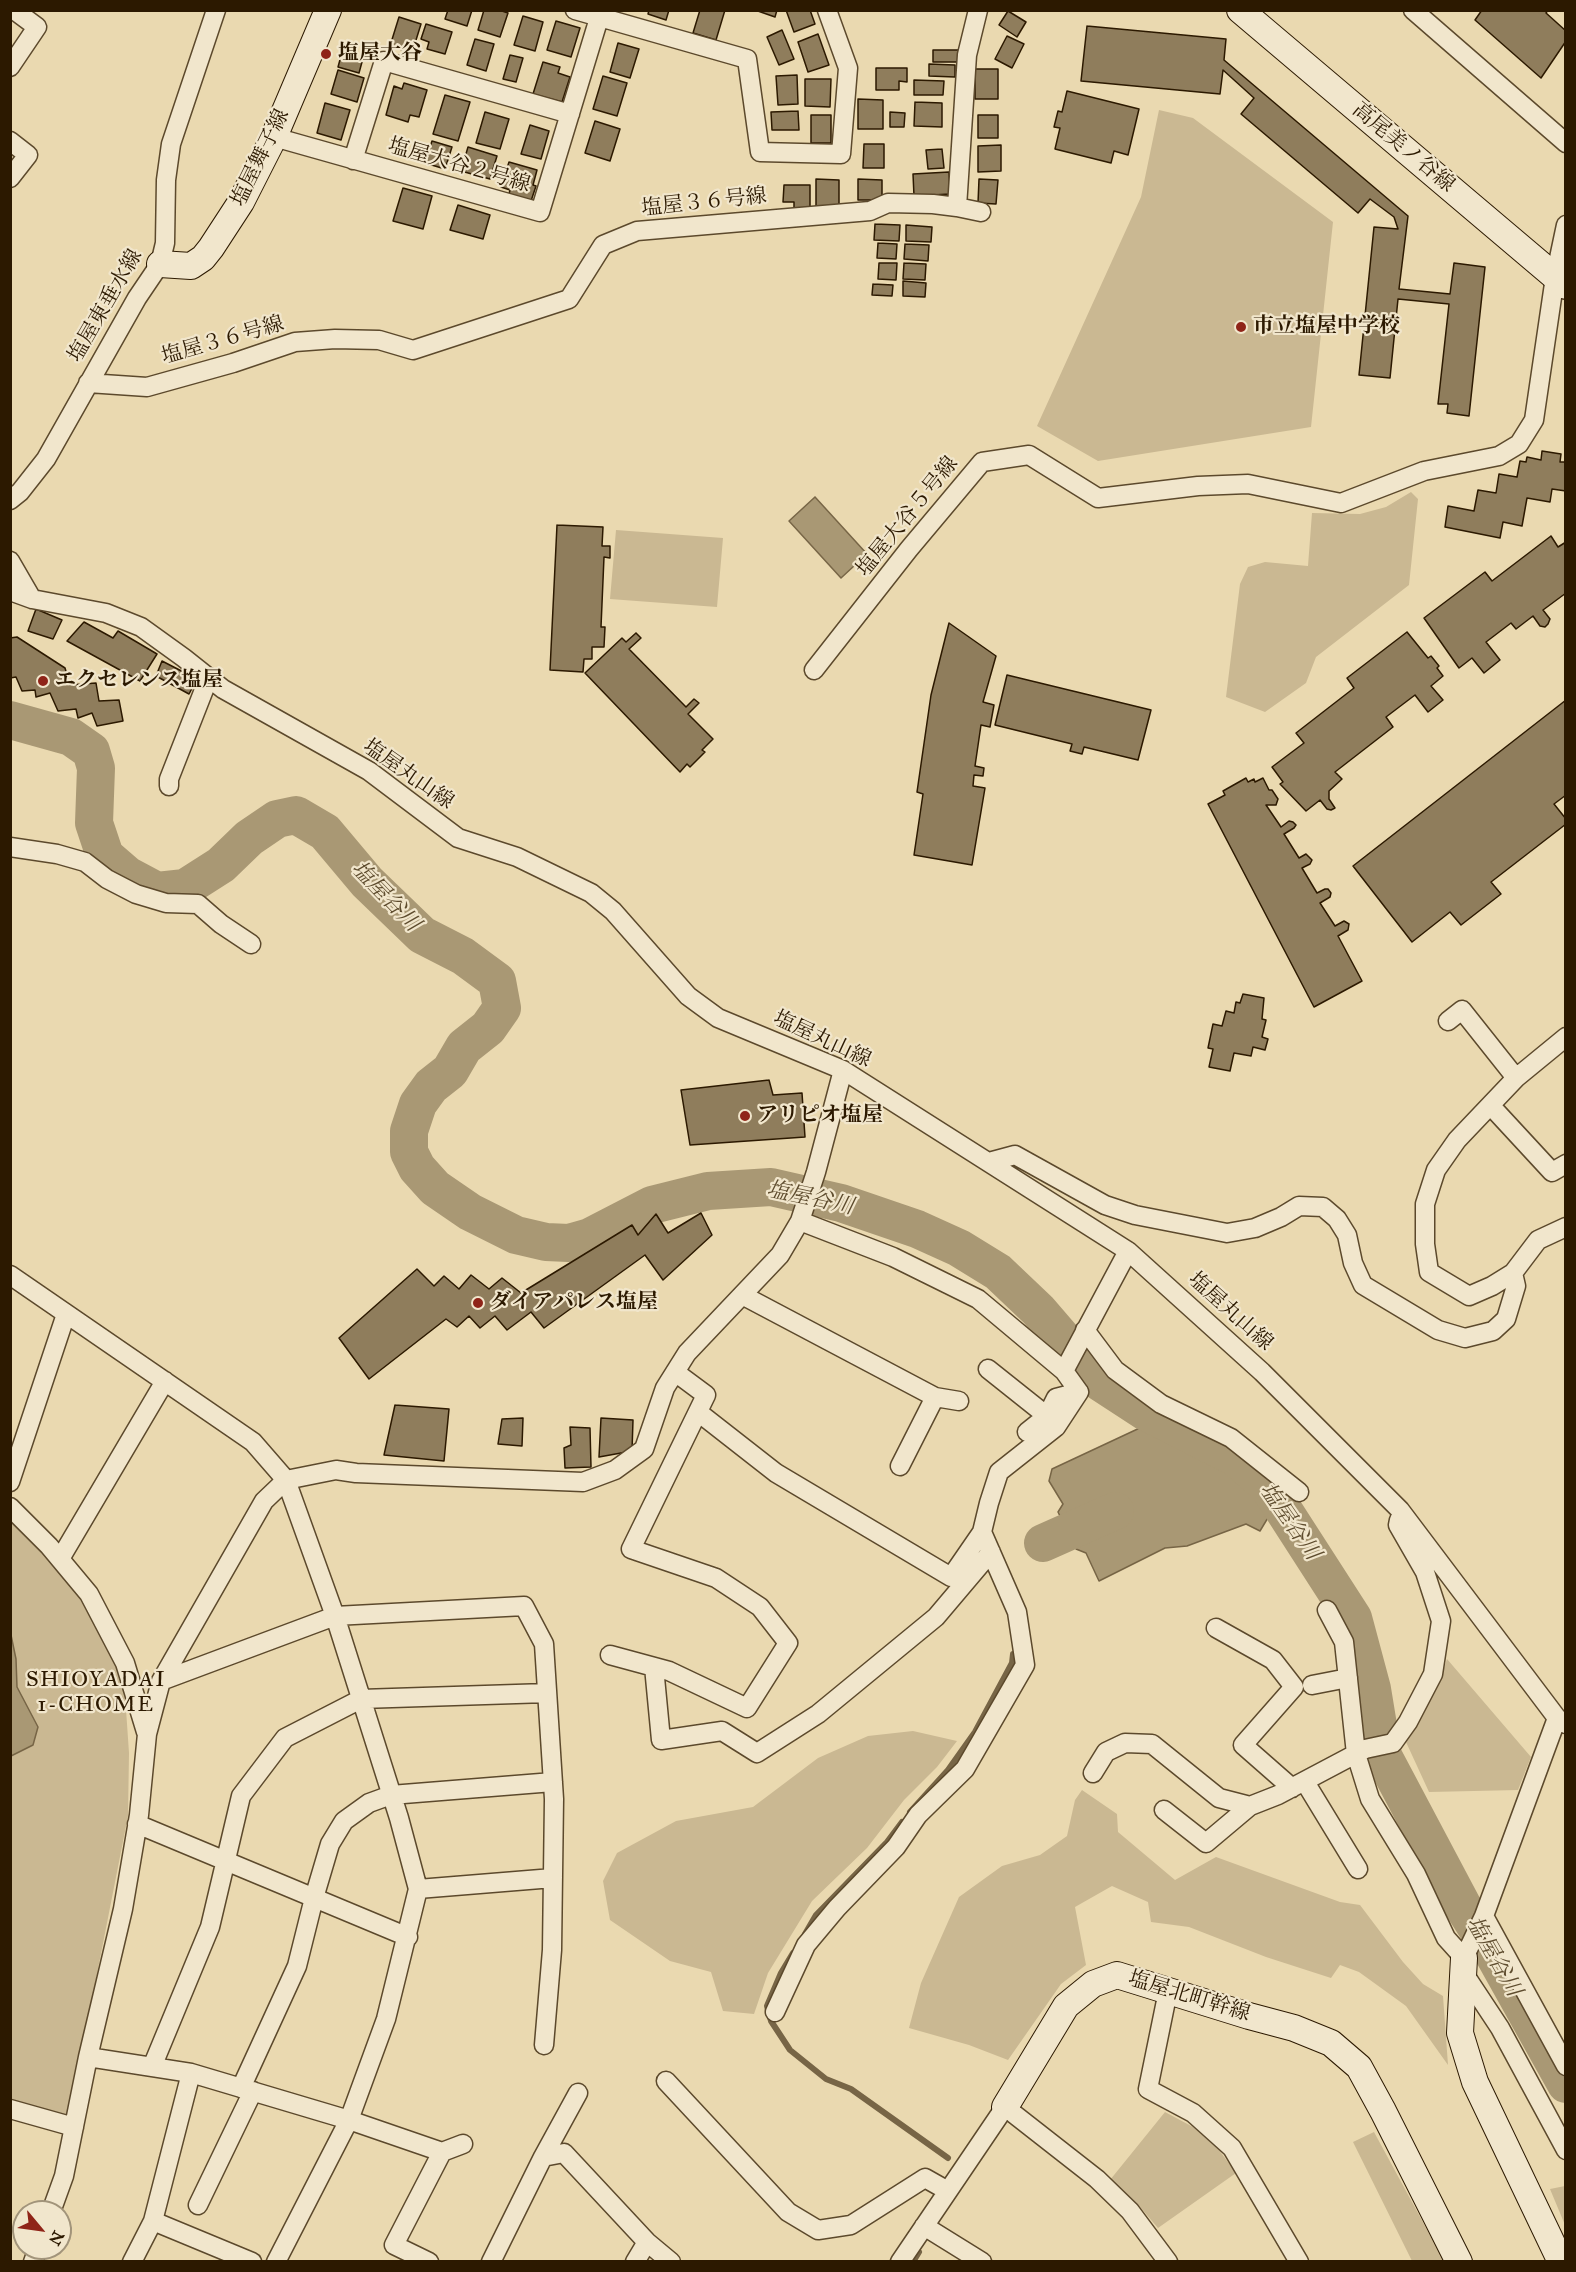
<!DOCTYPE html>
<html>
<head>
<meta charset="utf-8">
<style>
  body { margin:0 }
  #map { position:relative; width:1576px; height:2272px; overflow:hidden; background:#ead9b0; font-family:"IM FELL Great Primer",serif }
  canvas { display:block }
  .frame { position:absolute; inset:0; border:12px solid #2c1900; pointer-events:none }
  .north { position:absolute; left:12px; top:2200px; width:60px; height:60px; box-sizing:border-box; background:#f1e6cc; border:2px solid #a2947a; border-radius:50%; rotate:119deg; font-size:16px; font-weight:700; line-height:24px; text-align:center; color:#2c1900 }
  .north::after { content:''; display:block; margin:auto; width:21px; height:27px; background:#8f2418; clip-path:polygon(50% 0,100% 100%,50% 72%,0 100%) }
</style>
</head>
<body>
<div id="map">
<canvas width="1576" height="2272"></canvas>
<div class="frame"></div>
<div class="north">N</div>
</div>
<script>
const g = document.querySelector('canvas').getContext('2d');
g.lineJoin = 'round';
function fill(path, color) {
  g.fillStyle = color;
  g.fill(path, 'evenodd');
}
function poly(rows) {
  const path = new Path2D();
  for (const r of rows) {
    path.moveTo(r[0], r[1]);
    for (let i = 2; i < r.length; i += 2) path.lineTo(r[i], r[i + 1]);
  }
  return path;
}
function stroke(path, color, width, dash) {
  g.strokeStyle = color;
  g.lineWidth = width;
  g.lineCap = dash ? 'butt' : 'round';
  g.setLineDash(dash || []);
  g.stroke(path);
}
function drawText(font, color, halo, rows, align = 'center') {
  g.font = font + ' "IM FELL Great Primer","Noto Serif JP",serif';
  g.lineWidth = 4.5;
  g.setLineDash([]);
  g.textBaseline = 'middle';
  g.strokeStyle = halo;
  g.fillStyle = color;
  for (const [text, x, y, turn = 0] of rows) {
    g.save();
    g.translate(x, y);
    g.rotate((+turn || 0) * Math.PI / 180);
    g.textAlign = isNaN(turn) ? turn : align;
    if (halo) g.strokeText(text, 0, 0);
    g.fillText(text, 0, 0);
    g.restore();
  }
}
fill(poly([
  [1159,110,1193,118,1333,222,1311,427,1098,461,1037,426,1141,197],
  [1411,492,1418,499,1409,585,1316,657,1306,683,1265,712,1226,697,1240,584,1248,567,1265,562,1308,566,1312,513,1360,514,1386,507],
  [616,530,723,538,717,607,610,599],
  [10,1519,60,1569,103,1633,124,1680,129,1753,128,1816,95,1984,66,2116,11,2100],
  [1447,1659,1531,1757,1518,1790,1429,1792,1406,1742,1438,1686],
  [913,1731,957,1741,937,1767,904,1800,867,1848,812,1901,768,1973,754,2014,723,2011,711,1972,670,1961,610,1920,603,1881,617,1853,676,1821,753,1807,818,1758,868,1736],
  [1082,1790,1117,1814,1118,1832,1175,1880,1216,1857,1340,1902,1360,1905,1403,1962,1423,1984,1443,1996,1448,2065,1406,2006,1359,1972,1340,1965,1331,1978,1266,1957,1189,1927,1151,1922,1148,1902,1112,1886,1075,1907,1086,1965,1061,1984,1008,2060,969,2045,909,2028,921,1983,959,1897,1002,1866,1040,1855,1067,1836,1075,1800],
  [1165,2112,1193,2127,1219,2150,1236,2173,1158,2228,1140,2207,1110,2180],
  [1374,2132,1444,2261,1412,2261,1353,2142],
  [1565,2186,1566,2186,1565,2225,1550,2189]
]), '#cab892');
const water = poly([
  [815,497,867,554,841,578,789,521,815,497],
  [1144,1426,1235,1472,1272,1511,1260,1531,1246,1524,1187,1546,1165,1548,1099,1581,1086,1553,1076,1549,1058,1512,1063,1504,1049,1481,1052,1469,1144,1426],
  [11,1635,16,1659,17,1687,38,1727,33,1745,11,1756,11,1635]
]);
fill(water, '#a99874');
stroke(water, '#776546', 1.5);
stroke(poly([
  [910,1812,948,1770,975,1732,1012,1663,1013,1654],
  [805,1934,816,1915,887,1842,902,1822],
  [793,1953,781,1973,767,2006,771,2021,790,2050,826,2079,851,2089,948,2158],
  [913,2262,919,2252]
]), '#776546', 6);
stroke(poly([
  [10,720,71,737,91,751,96,768,94,823,105,856,127,875,157,891,185,888,221,865,249,838,277,819,296,815,325,832,367,882,422,935,463,956,497,981,502,1008,488,1028,464,1047,450,1071,431,1086,418,1104,409,1131,409,1152,417,1168,435,1188,470,1212,516,1235,546,1242,569,1243,590,1237,652,1205,708,1191,771,1187,841,1203,917,1229,959,1248,998,1272,1038,1310,1100,1382,1146,1412,1235,1457,1268,1486,1353,1618,1372,1689,1383,1756,1462,1905,1494,1955,1566,2084],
  [1043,1543,1115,1511]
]), '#a99874', 38);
const building = poly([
  [448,10,472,10,467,26,445,19,448,10],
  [484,10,499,10,508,13,500,37,478,30,484,10],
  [649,10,669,10,666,20,648,14,649,10],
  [700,10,725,10,716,40,693,33,700,10],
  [755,10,777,10,775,17,755,10],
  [786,10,810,10,815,24,794,32,786,10],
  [1482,10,1548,10,1546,13,1566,31,1566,41,1541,78,1475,20,1482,10],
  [1008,11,1026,22,1017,37,999,25,1008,11],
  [523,16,543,22,535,51,514,45,523,16],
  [399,17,421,24,412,53,390,46,399,17],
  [556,21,580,28,571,57,547,50,556,21],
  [426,24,452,32,445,54,427,49,429,42,421,39,426,24],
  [1087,26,1226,39,1224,60,1408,216,1399,289,1450,294,1454,263,1485,267,1469,416,1447,413,1448,404,1438,404,1449,304,1398,299,1390,378,1359,375,1374,227,1398,229,1394,217,1370,199,1358,213,1241,114,1254,98,1223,70,1220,94,1081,81,1087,26],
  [782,30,794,59,779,65,767,37,782,30],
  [818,34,829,65,808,72,798,42,818,34],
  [1007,36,1024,44,1012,68,995,59,1007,36],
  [475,39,494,44,486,71,467,65,475,39],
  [618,43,639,49,630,78,610,72,618,43],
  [933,50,959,50,959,62,933,62,933,50],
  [510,55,523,58,516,82,503,79,510,55],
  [341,56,362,62,359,73,338,67,341,56],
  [543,62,560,67,558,73,570,77,562,102,533,94,543,62],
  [929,64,955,65,955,77,929,76,929,64],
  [876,68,907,68,907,82,899,81,899,90,876,90,876,68],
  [975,69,998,69,998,99,975,99,975,69],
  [338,70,364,78,357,102,331,94,338,70],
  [797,75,798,104,778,105,776,76,797,75],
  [603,76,627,83,617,116,593,109,603,76],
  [805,79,831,79,830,107,805,106,805,79],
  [914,80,944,81,943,95,914,95,914,80],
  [404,83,427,90,419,117,410,115,408,122,386,115,394,86,402,89,404,83],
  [1067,91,1139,109,1128,155,1114,151,1111,163,1055,149,1060,128,1054,127,1058,111,1062,112,1067,91],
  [445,95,470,102,458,141,433,134,445,95],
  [858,99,883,100,883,129,858,129,858,99],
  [915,102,942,103,942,127,914,126,915,102],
  [325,103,350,110,341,140,317,133,325,103],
  [798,111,799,130,772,130,771,112,798,111],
  [485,112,509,119,500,149,476,143,485,112],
  [890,112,905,113,904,127,890,127,890,112],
  [811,115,831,115,831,143,811,143,811,115],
  [978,115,998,115,998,138,978,138,978,115],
  [595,121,620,129,610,161,585,153,595,121],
  [530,125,549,131,541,159,521,154,530,125],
  [432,141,452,147,445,169,425,163,432,141],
  [864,144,884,144,884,168,863,168,864,144],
  [1001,145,1001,171,978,172,978,146,1001,145],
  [468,147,497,156,490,179,461,171,468,147],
  [942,149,944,168,928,169,926,150,942,149],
  [509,162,537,170,533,185,536,186,531,201,509,194,510,190,501,187,509,162],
  [949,172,950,194,914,196,913,174,949,172],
  [816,179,839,180,839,207,816,206,816,179],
  [858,179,882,180,882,200,858,200,858,179],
  [979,179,998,180,996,204,978,203,979,179],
  [784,185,810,185,810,210,794,210,794,202,783,202,784,185],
  [403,188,432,196,423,229,393,221,403,188],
  [458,205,490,215,483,239,450,230,458,205],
  [875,224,900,225,899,241,874,240,875,224],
  [906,225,932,227,931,242,906,241,906,225],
  [878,243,897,244,896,259,877,258,878,243],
  [905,244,929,245,928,261,904,259,905,244],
  [879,263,897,263,896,280,878,279,879,263],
  [904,263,926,264,925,280,903,279,904,263],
  [903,281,926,283,925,297,903,296,903,281],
  [873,284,893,285,892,296,872,295,873,284],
  [1542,451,1561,454,1560,462,1566,462,1566,491,1552,489,1550,502,1527,498,1522,526,1503,522,1500,538,1445,527,1448,506,1474,511,1478,490,1496,493,1499,474,1517,477,1520,461,1526,462,1527,457,1541,460,1542,451],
  [557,525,603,527,602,546,610,546,610,558,604,557,601,627,605,627,604,647,592,647,592,659,584,659,583,672,550,670,557,525],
  [1551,536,1558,547,1566,542,1566,593,1543,610,1550,619,1548,624,1545,627,1540,626,1533,616,1516,629,1511,623,1486,642,1500,660,1484,673,1472,658,1459,668,1424,618,1485,572,1492,581,1551,536],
  [36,609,62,620,53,639,28,631,36,609],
  [84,622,113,638,118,631,157,654,140,681,67,641,84,622],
  [949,623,996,656,983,702,994,705,990,727,981,725,975,766,984,768,983,776,974,775,973,786,985,788,972,865,914,855,923,794,917,792,931,695,949,623],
  [1407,632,1428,658,1431,656,1439,666,1437,668,1443,676,1431,686,1443,700,1428,712,1415,695,1386,717,1393,727,1335,772,1342,779,1329,791,1329,799,1335,808,1331,810,1327,809,1320,800,1306,811,1280,784,1283,782,1272,767,1304,743,1296,733,1354,688,1347,678,1407,632],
  [636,633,641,638,629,649,686,707,694,699,699,703,688,714,713,739,702,750,705,752,690,767,687,764,680,772,585,673,622,638,626,642,636,633],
  [17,637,65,668,70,685,96,683,99,701,119,700,123,721,97,726,92,713,78,718,76,709,58,711,50,693,36,697,35,690,22,691,16,677,10,678,10,638,17,637],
  [162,661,197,679,189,694,156,676,162,661],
  [1007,675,1151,710,1138,760,1084,747,1082,754,1070,751,1072,744,995,725,1007,675],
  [1566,700,1566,795,1554,804,1566,819,1566,824,1491,882,1501,894,1461,925,1450,912,1412,942,1353,866,1566,700],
  [1246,778,1248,782,1254,779,1255,782,1263,778,1269,790,1272,790,1278,799,1276,805,1266,805,1281,827,1289,821,1293,822,1296,825,1294,828,1284,834,1299,858,1306,854,1312,860,1310,864,1302,868,1317,893,1325,889,1328,889,1331,893,1330,897,1320,903,1335,926,1344,921,1349,924,1348,930,1338,936,1362,981,1314,1007,1208,804,1225,795,1223,791,1246,778],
  [1243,994,1264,998,1262,1019,1266,1020,1262,1037,1268,1039,1265,1050,1253,1047,1251,1056,1234,1053,1230,1071,1209,1067,1213,1049,1208,1048,1213,1024,1222,1026,1226,1011,1234,1013,1236,1002,1240,1003,1243,994],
  [769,1080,773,1095,802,1093,805,1137,690,1145,681,1090,769,1080],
  [701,1213,712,1235,663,1280,645,1255,544,1328,531,1312,507,1330,495,1316,480,1328,469,1316,457,1327,446,1319,369,1379,339,1338,417,1269,434,1286,444,1276,459,1289,471,1275,489,1289,502,1278,521,1293,632,1225,638,1235,656,1214,668,1233,701,1213],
  [395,1405,449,1409,444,1461,384,1455,395,1405],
  [523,1418,522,1446,498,1444,502,1419,523,1418],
  [601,1418,633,1420,632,1451,599,1457,601,1418],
  [570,1427,590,1428,591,1467,565,1468,564,1448,571,1445,570,1427]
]);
fill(building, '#8f7d5c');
stroke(building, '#2c1900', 1.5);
const street = poly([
  [575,10,747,59,760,152,841,154,848,68,827,10],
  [1413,10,1566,143],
  [10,67,37,27,14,10],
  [274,137,540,212,599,18],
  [10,141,28,155,10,178],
  [353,160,384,61,570,114],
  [957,207,981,212],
  [88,383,147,387,233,363,295,342,335,339,379,340,413,350,569,299,603,245,637,231,870,211,888,203,933,204,957,207,967,55,978,10],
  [10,500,20,492,46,459,137,298,160,264,165,243,166,180,171,144,216,10],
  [10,561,32,599],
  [10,591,32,599,106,613,141,627,184,658,223,689,369,771,458,838,517,857,591,893,613,911,688,996,718,1018,843,1070,1128,1251,1262,1372,1400,1510,1557,1718,1566,1724],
  [814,670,909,549,982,462,1029,455,1098,498,1198,486,1248,484,1341,503,1424,471,1499,456,1519,444,1534,420,1555,277,1566,225],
  [169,786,169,779,209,677],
  [10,847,57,854,85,862,107,879,136,894,166,903,198,904,221,924,251,944],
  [1448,1021,1462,1010,1516,1078],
  [1566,1037,1516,1078,1457,1140,1436,1170,1425,1204,1425,1244,1429,1272,1469,1296,1492,1286,1513,1273,1538,1240,1566,1227],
  [1491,1106,1552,1172,1566,1164],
  [989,1162,1015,1155,1105,1205,1135,1215,1227,1233,1255,1228,1281,1217,1299,1206,1323,1207,1337,1219,1347,1235,1353,1263,1363,1285,1438,1330,1465,1338,1493,1331,1506,1319,1516,1286,1513,1273],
  [800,1221,893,1257,978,1299,1064,1371],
  [10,1275,253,1442,286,1480,335,1616,399,1818,418,1889,386,2019,349,2120,276,2262],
  [742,1295,935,1397,900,1466],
  [1085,1330,1115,1370,1161,1404,1231,1438,1299,1492],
  [988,1369,1047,1416],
  [935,1397,959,1401],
  [698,1412,776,1473,951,1577,982,1532,989,1503,999,1472,1056,1427,1079,1392,1064,1371,1128,1251],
  [1027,1432,1047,1416,1056,1398,1079,1392],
  [10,1482,66,1314],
  [10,1507,49,1546,89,1594,125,1663,146,1732],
  [60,1559,165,1381],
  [1327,1610,1344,1642,1356,1754,1370,1799,1416,1874,1446,1938,1464,1958,1484,1916,1557,1718],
  [1216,1628,1273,1660,1294,1687,1243,1745,1292,1788],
  [610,1655,669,1671,747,1708,788,1643,760,1607,716,1578,631,1549,706,1395,675,1372],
  [654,1667,661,1740,722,1731,757,1753,818,1714,936,1617,991,1552],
  [161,1681,335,1616,524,1606,544,1644,554,1799,552,1950,544,2045],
  [1312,1685,1348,1678],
  [1093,1773,1106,1752,1125,1743,1152,1744,1219,1798,1250,1806,1278,1795,1365,1749,1393,1743,1408,1722,1433,1674,1441,1621,1425,1572,1398,1525,1399,1520],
  [1305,1782,1358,1869],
  [1164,1810,1206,1843,1250,1806],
  [137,1824,408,1937],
  [418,1889,553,1878],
  [1484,1916,1566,2066],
  [1463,1972,1500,2028,1566,2150],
  [1168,1991,1148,2089,1193,2113,1232,2148,1299,2262],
  [775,2012,806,1945,837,1908,896,1847,918,1815,965,1769,1025,1665,1017,1612,982,1532],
  [88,2057,191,2073,349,2120,442,2152,394,2245,429,2262],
  [152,2067,210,1927,241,1796,285,1738,361,1699,547,1693],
  [666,2081,788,2212,818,2230,851,2225,925,2178,948,2191],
  [241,2088,297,1966,314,1898,330,1844,344,1821,369,1803,391,1795,553,1782],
  [10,2109,74,2127],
  [442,2152,463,2144],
  [543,2157,578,2093],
  [198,2205,253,2091],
  [51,2212,64,2176,88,2057,123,1909,139,1815,147,1734,161,1681,264,1501,286,1480,336,1470,356,1473,583,1482,615,1470,644,1449,665,1388,687,1353,780,1255,800,1221,816,1172,843,1070],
  [153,2221,252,2262],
  [924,2226,982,2262],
  [33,2262,38,2248],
  [132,2262,153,2221,191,2073],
  [491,2262,543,2157,564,2153,647,2242,671,2262],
  [635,2262,647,2242],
  [900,2262,1005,2107,1097,2179,1130,2211,1168,2262]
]);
const secondary = poly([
  [1240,10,1566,286],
  [160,264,191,266,203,258,211,248,241,202,274,137,328,10],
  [1464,1958,1460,2033,1475,2082,1561,2262],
  [1005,2107,1066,2006,1093,1984,1117,1975,1249,2016,1294,2028,1331,2043,1359,2067,1383,2111,1459,2262]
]);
stroke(street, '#5c492c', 21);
stroke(secondary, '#2c1900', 28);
stroke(street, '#f1e6cc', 18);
stroke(secondary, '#f1e6cc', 26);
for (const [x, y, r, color] of [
  [326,54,6,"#8f2418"],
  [1241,327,6,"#8f2418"],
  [43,681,6,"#8f2418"],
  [745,1116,6,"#8f2418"],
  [478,1303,6,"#8f2418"]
]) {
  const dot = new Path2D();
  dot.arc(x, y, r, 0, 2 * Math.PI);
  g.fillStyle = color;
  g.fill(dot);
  stroke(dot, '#f1e6cc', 2);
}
drawText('bold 21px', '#2c1900', '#f1e6cc', [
  ["塩屋大谷",338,54],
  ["市立塩屋中学校",1253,327],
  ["エクセレンス塩屋",55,681],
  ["アリピオ塩屋",757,1116],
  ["ダイアパレス塩屋",490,1303]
], 'left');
drawText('21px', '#2c1900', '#f1e6cc', [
  ["高尾美ノ谷線",1403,148,40],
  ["塩屋舞子線",261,158,-64],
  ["塩屋大谷２号線",459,166,16],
  ["塩屋３６号線",704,203,-6],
  ["塩屋東垂水線",106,306,-60],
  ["塩屋３６号線",223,341,-16],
  ["塩屋大谷５号線",908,517,-51],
  ["塩屋丸山線",408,775,35],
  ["塩屋丸山線",822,1040,25],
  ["塩屋丸山線",1230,1312,42],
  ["塩屋北町幹線",1189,1997,17]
]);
drawText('italic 22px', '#5e4c2e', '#f1e6cc', [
  ["塩屋谷川",385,897,46],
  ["塩屋谷川",810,1199,12],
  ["塩屋谷川",1289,1522,55],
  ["塩屋谷川",1493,1957,60]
]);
g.letterSpacing = '1.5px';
drawText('22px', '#2c1900', '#f1e6cc', [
  ["SHIOYADAI",96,1681],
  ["1-CHOME",96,1706]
]);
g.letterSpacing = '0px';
</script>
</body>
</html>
